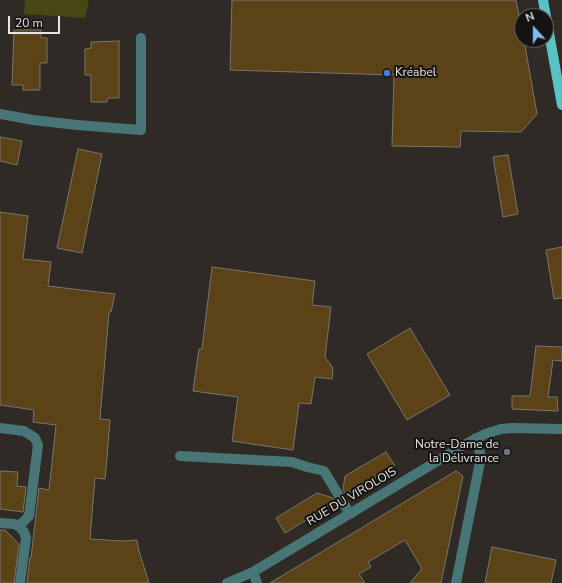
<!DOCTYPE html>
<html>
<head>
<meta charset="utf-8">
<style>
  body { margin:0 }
  #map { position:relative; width:562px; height:583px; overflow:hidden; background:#2f2a25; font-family:"Nunito Sans",sans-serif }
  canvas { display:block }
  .north { position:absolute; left:514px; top:8px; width:40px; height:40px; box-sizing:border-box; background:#151311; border:1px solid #6a6765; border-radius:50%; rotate:339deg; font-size:11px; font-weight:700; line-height:16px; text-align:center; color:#eae6e2 }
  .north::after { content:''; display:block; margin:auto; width:14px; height:18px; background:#7fbdfa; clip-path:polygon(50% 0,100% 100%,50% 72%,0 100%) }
  .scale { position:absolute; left:8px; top:16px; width:52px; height:18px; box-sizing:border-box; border:2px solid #eae6e2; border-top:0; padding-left:5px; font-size:12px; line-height:14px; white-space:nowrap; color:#eae6e2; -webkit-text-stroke:3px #151311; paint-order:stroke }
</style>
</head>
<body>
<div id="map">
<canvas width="562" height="583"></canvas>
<div class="north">N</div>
<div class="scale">20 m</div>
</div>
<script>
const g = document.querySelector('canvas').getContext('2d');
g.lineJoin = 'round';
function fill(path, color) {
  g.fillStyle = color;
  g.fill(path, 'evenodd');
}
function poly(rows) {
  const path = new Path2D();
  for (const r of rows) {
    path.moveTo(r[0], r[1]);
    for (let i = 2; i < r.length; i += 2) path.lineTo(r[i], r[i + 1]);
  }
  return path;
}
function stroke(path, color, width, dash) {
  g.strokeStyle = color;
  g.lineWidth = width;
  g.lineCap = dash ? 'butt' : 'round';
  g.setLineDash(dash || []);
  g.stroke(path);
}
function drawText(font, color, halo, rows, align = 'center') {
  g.font = font + ' "Nunito Sans",sans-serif';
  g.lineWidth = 4;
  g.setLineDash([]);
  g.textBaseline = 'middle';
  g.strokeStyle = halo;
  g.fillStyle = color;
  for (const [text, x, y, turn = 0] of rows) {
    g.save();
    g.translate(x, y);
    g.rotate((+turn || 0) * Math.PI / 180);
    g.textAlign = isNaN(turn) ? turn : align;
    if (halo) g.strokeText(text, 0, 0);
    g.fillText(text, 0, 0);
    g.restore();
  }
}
fill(poly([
  [25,0,89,0,85,18,24,14]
]), '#474814');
const building = poly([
  [232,0,516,0,522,31,522,40,524,40,537,114,521,132,461,131,460,147,392,146,394,75,230,70,232,0],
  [14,30,41,30,41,38,47,38,47,63,40,63,40,90,23,90,23,85,12,85,14,30],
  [119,41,119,98,108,98,107,102,91,102,91,75,85,75,85,49,91,48,91,42,119,41],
  [0,137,22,141,17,165,0,161,0,137],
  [78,149,102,154,82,253,57,248,78,149],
  [508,155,518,214,503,217,493,157,508,155],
  [0,212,28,216,23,259,51,262,48,286,115,294,111,312,109,312,100,419,110,420,106,469,105,479,95,478,90,539,122,541,137,540,139,551,149,583,27,583,30,557,31,558,39,488,49,490,56,425,33,422,34,410,0,405,0,212],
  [562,247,562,298,554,299,546,250,562,247],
  [212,267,315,281,312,305,331,307,325,357,333,368,332,379,315,377,311,404,299,403,293,450,232,441,238,397,193,391,199,349,202,349,212,267],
  [410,328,450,395,407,420,367,354,410,328],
  [536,346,562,347,562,361,553,360,548,397,557,397,558,411,512,409,512,396,530,396,536,346],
  [386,452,395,466,346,496,343,489,345,476,386,452],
  [0,471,18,472,17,486,26,487,23,512,0,509,0,471],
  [456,471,463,476,441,583,410,583,422,569,405,540,368,562,371,567,359,574,365,583,270,583,456,471],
  [317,493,333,498,335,502,285,533,276,518,317,493],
  [0,530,5,530,19,544,14,583,0,583,0,530],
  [492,547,556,560,551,583,485,583,492,547]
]);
fill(building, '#5b4217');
stroke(building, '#7a766e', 1);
stroke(poly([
  [0,114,33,120,77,125,141,130,141,38],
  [0,428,24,431,35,438,38,445,29,516,19,526],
  [180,456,292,462,307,467,324,471,350,514],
  [0,523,14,524,19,526,24,532,26,538,20,583],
  [253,572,257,583],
  [227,583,253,572,464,445,485,434,501,429,512,428,562,429],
  [456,583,481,457,476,438]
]), '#487677', 10);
stroke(poly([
  [543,0,562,105]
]), '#59c2c4', 10);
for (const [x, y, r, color] of [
  [387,73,4,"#3f7fe0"],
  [507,452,4,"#6b7280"]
]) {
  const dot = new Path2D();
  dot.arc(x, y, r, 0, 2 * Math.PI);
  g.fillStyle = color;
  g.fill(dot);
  stroke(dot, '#151311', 1.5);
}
drawText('12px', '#eae6e2', '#151311', [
  ["Kréabel",395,73],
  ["Notre-Dame de",499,445,"right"],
  ["la Délivrance",499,459,"right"]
], 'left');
drawText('12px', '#eae6e2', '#151311', [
  ["RUE DU VIROLOIS",352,497,-31]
]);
</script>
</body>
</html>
